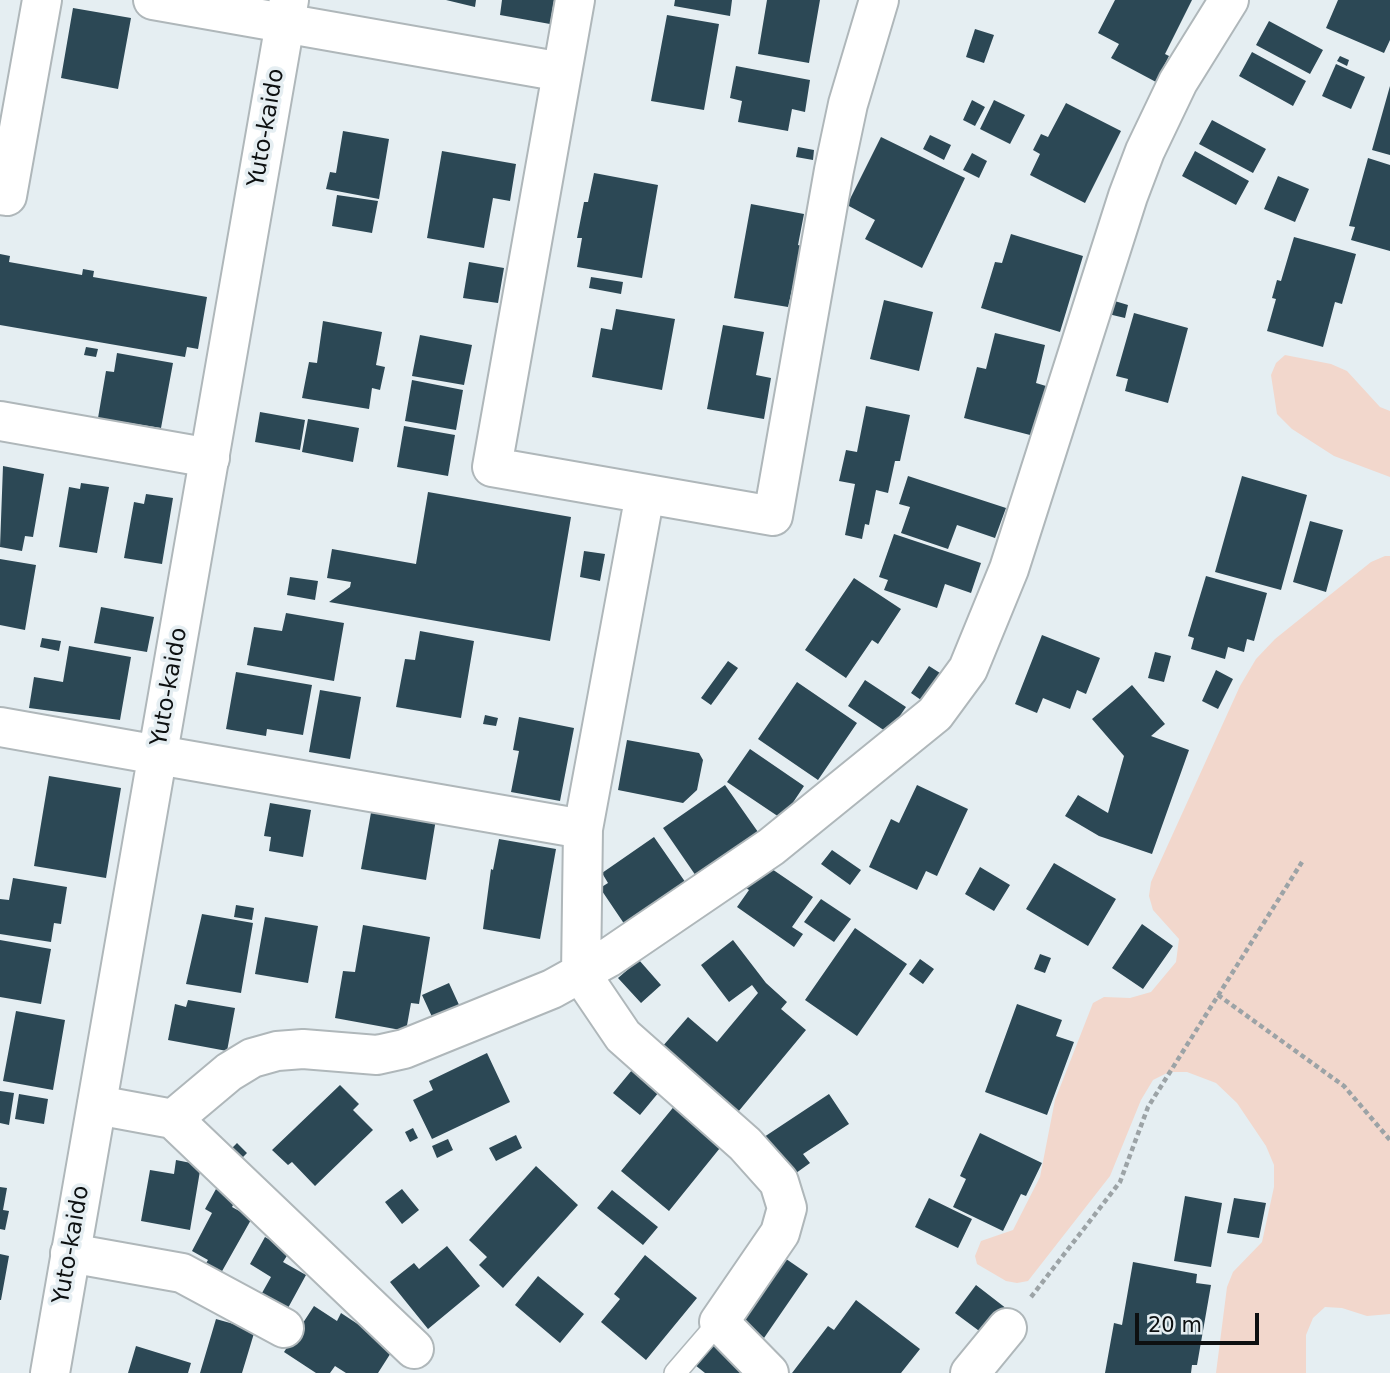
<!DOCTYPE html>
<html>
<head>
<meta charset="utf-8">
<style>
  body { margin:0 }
  #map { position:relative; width:1390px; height:1373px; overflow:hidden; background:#e5eef2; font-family:"DejaVu Sans",sans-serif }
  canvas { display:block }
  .scale { position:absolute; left:1135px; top:1313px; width:124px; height:32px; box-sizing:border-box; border:4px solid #0d1011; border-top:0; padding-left:9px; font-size:21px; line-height:24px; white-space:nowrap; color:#0d1011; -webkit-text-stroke:5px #e5eef2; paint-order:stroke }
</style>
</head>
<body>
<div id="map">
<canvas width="1390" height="1373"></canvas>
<div class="scale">20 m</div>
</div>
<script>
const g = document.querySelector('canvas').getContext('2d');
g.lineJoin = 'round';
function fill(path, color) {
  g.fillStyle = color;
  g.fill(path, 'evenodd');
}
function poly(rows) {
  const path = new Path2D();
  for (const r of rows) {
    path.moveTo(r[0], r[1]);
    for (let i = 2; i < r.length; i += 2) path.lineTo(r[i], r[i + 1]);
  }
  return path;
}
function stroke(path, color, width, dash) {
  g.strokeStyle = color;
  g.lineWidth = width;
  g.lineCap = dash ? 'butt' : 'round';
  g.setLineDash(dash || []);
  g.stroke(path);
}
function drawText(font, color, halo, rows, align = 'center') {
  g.font = font + ' "DejaVu Sans",sans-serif';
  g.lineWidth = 7;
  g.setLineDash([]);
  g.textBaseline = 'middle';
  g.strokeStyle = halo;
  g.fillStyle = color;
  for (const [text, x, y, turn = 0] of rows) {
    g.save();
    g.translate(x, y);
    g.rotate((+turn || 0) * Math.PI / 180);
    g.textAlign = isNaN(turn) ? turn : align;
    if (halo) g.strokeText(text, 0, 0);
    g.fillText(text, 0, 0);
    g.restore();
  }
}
fill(poly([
  [1285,355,1331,364,1347,371,1380,407,1390,411,1390,477,1334,456,1292,429,1277,414,1271,375,1276,363],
  [1385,556,1390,556,1390,1314,1367,1316,1342,1308,1325,1307,1313,1318,1306,1335,1306,1373,1216,1373,1227,1287,1233,1272,1262,1242,1274,1187,1274,1165,1266,1146,1237,1103,1216,1083,1187,1072,1169,1072,1153,1080,1141,1100,1110,1176,1028,1281,1017,1283,1006,1281,977,1264,975,1256,981,1241,1013,1230,1040,1177,1055,1100,1093,1003,1104,997,1130,998,1151,992,1176,962,1179,939,1153,910,1149,896,1151,882,1240,686,1256,659,1275,639,1371,562]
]), '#f2d7cc');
fill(poly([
  [446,0,476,0,475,7],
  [502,0,554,0,550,24,500,15],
  [675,0,732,0,730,16,674,6],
  [767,0,820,0,809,63,758,54],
  [1115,0,1192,0,1165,54,1169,56,1156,82,1111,58,1119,44,1098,33],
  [1338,0,1390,0,1390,40,1384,53,1326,28],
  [73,8,131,18,118,89,61,78],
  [667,15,719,24,704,110,651,101],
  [1269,21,1323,50,1310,74,1256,45],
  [975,29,994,35,984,63,966,57],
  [1252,52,1306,81,1293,106,1239,76],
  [1340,56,1349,60,1347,66,1337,61],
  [1336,64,1365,77,1351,109,1322,96],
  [736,66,810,80,805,112,792,109,788,131,738,122,742,101,730,98],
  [1390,86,1390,155,1372,150],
  [972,100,985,107,975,126,963,120],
  [994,100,1025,115,1010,144,980,129],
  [1066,103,1121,131,1085,203,1030,175,1040,154,1033,150,1041,134,1048,137],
  [1212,120,1266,149,1253,173,1199,144],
  [343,131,389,139,379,199,326,189,330,172,336,173],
  [930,135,951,145,944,160,923,149],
  [881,137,965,178,922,268,865,239,875,220,847,205],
  [798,147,814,150,813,160,796,157],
  [442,151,516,164,510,201,493,198,484,248,427,238],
  [1195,151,1249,181,1236,205,1182,176],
  [972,153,987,161,979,178,963,170],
  [1368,158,1390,165,1390,251,1351,240,1355,227,1349,226],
  [594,173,658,185,642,278,577,267,582,238,577,238,584,202,588,202],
  [1278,176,1309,189,1295,222,1264,209],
  [337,195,378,201,372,233,332,226],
  [751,204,804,214,798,245,802,246,788,307,734,298],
  [1011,234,1083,256,1060,332,981,308,995,262,1002,263],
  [1294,237,1356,254,1342,304,1335,302,1323,347,1267,331,1276,299,1272,298,1277,280,1281,281],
  [0,254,10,256,9,262,82,275,83,269,94,271,93,277,207,297,198,349,187,347,185,357,0,325],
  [469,262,504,268,498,303,463,298],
  [591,277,623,282,621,294,589,288],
  [1108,299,1128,305,1125,318,1104,313],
  [884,300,933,312,919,371,870,359],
  [616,309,675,319,662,390,592,377,601,328,612,330],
  [1134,313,1188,328,1168,403,1125,391,1128,379,1116,376],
  [323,321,382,332,376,365,385,367,380,390,372,388,369,409,302,398,309,362,317,363],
  [723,325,764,332,756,375,771,378,764,419,707,409],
  [995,333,1045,345,1036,383,1046,386,1034,436,964,418,977,367,986,369],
  [420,335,472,345,464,385,412,376],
  [86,347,98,349,96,357,84,355],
  [117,353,173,363,161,428,98,418,106,371,114,372],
  [412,380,463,390,456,430,405,421],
  [866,406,910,415,900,461,895,461,888,493,876,490,869,525,865,524,862,539,845,535,855,484,839,481,846,450,857,452],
  [260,412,305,420,300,450,255,442],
  [308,419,359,428,353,462,302,452],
  [404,426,455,435,448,476,397,467],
  [3,466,44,474,33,537,25,536,22,551,0,547],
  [908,476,1006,508,995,538,957,525,948,549,901,533,910,507,899,504],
  [1242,476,1307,495,1281,590,1215,572],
  [81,483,109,487,97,553,59,547,69,487,80,489],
  [428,492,571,517,550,641,329,602,350,587,351,582,327,578,332,549,416,564],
  [146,494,173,498,162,564,124,558,134,502,144,504],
  [1310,521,1343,530,1326,592,1293,582],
  [894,534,981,563,971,593,945,584,937,608,884,590,888,580,879,577],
  [584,551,605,554,600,581,580,577],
  [0,559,36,565,25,630,0,625],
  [1206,576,1267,593,1254,641,1247,639,1244,652,1228,647,1225,659,1191,649,1194,638,1188,636],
  [290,577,318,581,315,600,287,595],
  [854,578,901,609,878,644,872,640,846,678,805,650],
  [101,607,154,617,147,652,94,643],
  [286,613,344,623,334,681,247,665,254,627,282,631],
  [420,631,474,641,461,718,396,707,405,659,415,660],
  [1042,635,1100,658,1086,694,1077,690,1070,709,1043,698,1037,713,1015,704],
  [42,638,61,641,59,651,40,647],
  [69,646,131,657,120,720,29,708,34,677,63,682],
  [1155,652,1171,656,1164,682,1148,678],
  [728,661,738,668,711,705,701,698],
  [929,666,940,673,921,700,911,693],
  [1216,670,1233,679,1218,709,1202,701],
  [236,672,312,685,303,735,267,729,266,736,226,729],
  [865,680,906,707,888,733,848,706],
  [797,682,857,723,818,780,758,739],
  [1132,685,1165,724,1151,736,1189,750,1152,854,1099,836,1065,816,1078,795,1108,813,1124,756,1092,719],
  [320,690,361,697,350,759,309,752],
  [485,715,498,718,496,726,483,724],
  [519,717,574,728,560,801,511,792,519,751,513,750],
  [627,740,699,753,703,760,697,790,683,803,618,790],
  [750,749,804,786,782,819,727,782],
  [49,776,121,788,106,878,34,866],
  [725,785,758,832,696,876,663,828],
  [917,785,968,809,937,876,926,871,917,890,869,867,891,819,899,823],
  [270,803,311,810,303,857,269,851,271,837,264,836],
  [372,807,436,819,426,880,361,869],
  [654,837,688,886,627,928,600,888,608,883,602,873],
  [499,839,556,849,540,939,483,929,491,869,493,870],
  [832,850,861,870,850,885,821,864],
  [1054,863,1116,899,1088,946,1026,909],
  [769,867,813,897,792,927,803,934,794,947,737,907,749,890,743,886],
  [980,867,1010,885,994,911,965,894],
  [13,878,67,887,61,924,54,923,51,942,0,934,0,899,9,900],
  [821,899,851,919,834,942,804,922],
  [236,905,254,908,252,920,234,917],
  [202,914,253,923,241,993,186,984],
  [265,917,318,926,308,983,255,974],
  [1142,924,1173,946,1143,989,1112,968],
  [363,925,430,937,419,1004,411,1003,406,1031,335,1018,343,971,355,972],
  [855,928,907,964,857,1036,805,1000],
  [0,940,51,949,41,1004,0,997],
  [733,940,766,983,787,1002,781,1009,806,1030,738,1112,662,1047,688,1017,717,1042,758,993,752,985,729,1002,701,965],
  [1040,954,1051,958,1045,973,1034,969],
  [920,959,934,969,923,984,909,974],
  [639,960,661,985,641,1003,618,978],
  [449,983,460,1007,433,1019,422,995],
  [188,1000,235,1008,227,1051,168,1040,175,1004,186,1007],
  [1017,1004,1062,1020,1056,1036,1074,1042,1047,1115,985,1092],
  [16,1011,65,1020,53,1090,3,1081],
  [487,1053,510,1102,432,1139,413,1100,433,1090,429,1081],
  [632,1070,659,1092,640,1115,613,1093],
  [340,1085,359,1104,353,1110,373,1130,315,1186,292,1162,288,1165,272,1150],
  [0,1091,14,1093,9,1125,0,1123],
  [19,1094,48,1099,44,1124,15,1119],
  [829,1094,849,1124,803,1154,810,1163,785,1181,758,1141],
  [676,1104,724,1143,669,1211,621,1171],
  [413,1128,418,1138,410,1142,405,1132],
  [980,1133,1042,1163,1026,1196,1021,1194,1003,1231,953,1207,966,1179,960,1176],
  [516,1135,522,1148,496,1161,489,1148],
  [448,1139,453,1150,437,1158,432,1146],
  [237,1143,247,1153,240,1160,230,1150],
  [176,1160,201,1165,190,1230,141,1221,150,1170,174,1174],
  [536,1166,578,1205,503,1288,479,1265,487,1257,469,1240],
  [0,1187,7,1188,3,1210,9,1211,5,1230,0,1229],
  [216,1189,236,1199,232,1207,252,1218,221,1273,205,1265,208,1260,192,1251,212,1213,205,1209],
  [402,1189,419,1210,402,1224,385,1202],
  [612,1190,658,1227,643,1245,597,1208],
  [1185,1196,1222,1203,1211,1267,1174,1261],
  [929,1198,972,1219,958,1248,915,1227],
  [1234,1198,1266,1203,1259,1238,1227,1233],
  [265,1237,290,1251,283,1262,306,1275,288,1308,262,1293,271,1277,250,1264],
  [447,1246,480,1286,428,1329,390,1282,414,1263,419,1269],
  [776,1252,808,1274,764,1338,732,1315],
  [0,1254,9,1256,1,1300,0,1300],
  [645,1255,697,1298,646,1360,601,1322,620,1299,614,1294],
  [1133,1262,1197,1274,1196,1283,1211,1285,1197,1365,1192,1365,1191,1373,1105,1373,1114,1323,1122,1325],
  [538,1276,584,1314,560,1343,515,1305],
  [976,1285,1007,1309,986,1336,955,1313],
  [856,1300,920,1349,901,1373,792,1373,828,1326,834,1330],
  [314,1306,337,1321,341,1313,394,1348,378,1373,346,1373,335,1366,330,1373,316,1373,284,1352],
  [216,1319,255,1330,242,1373,200,1373],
  [717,1338,758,1373,705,1373,695,1365],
  [136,1346,191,1363,188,1373,128,1373]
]), '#2c4855');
const service = poly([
  [675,1373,719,1322]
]);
const minor = poly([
  [153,0,562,72],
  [575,0,492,467,773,516,834,170,848,104,879,0],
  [0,195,7,196,42,0],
  [0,421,210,458],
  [645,494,583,829,581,974,623,1036,745,1144,779,1182,787,1208,780,1233,719,1322,769,1373],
  [158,755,583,829],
  [97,1105,173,1119,229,1072,252,1058,277,1051,303,1049,377,1055,404,1049,552,989,608,958,771,847,935,714,968,669,1009,569,1128,196,1145,151,1178,82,1229,0],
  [173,1119,414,1349],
  [70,1253,182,1273,284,1328],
  [970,1373,1007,1328]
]);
const tertiary = poly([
  [0,727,158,755],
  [50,1373,289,0]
]);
stroke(service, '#afb7ba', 24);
stroke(minor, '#afb7ba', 42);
stroke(tertiary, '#afb7ba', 42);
stroke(poly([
  [1218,995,1344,1086,1390,1140],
  [1031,1297,1120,1182,1148,1107,1302,862]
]), '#9ca3a6', 4.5, [5, 3.5]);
stroke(service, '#fff', 21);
stroke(minor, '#fff', 38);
stroke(tertiary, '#fff', 38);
drawText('23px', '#0d1011', '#e5eef2', [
  ["Yuto-kaido",267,128,-80],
  ["Yuto-kaido",170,687,-80],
  ["Yuto-kaido",72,1245,-80]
]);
</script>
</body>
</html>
